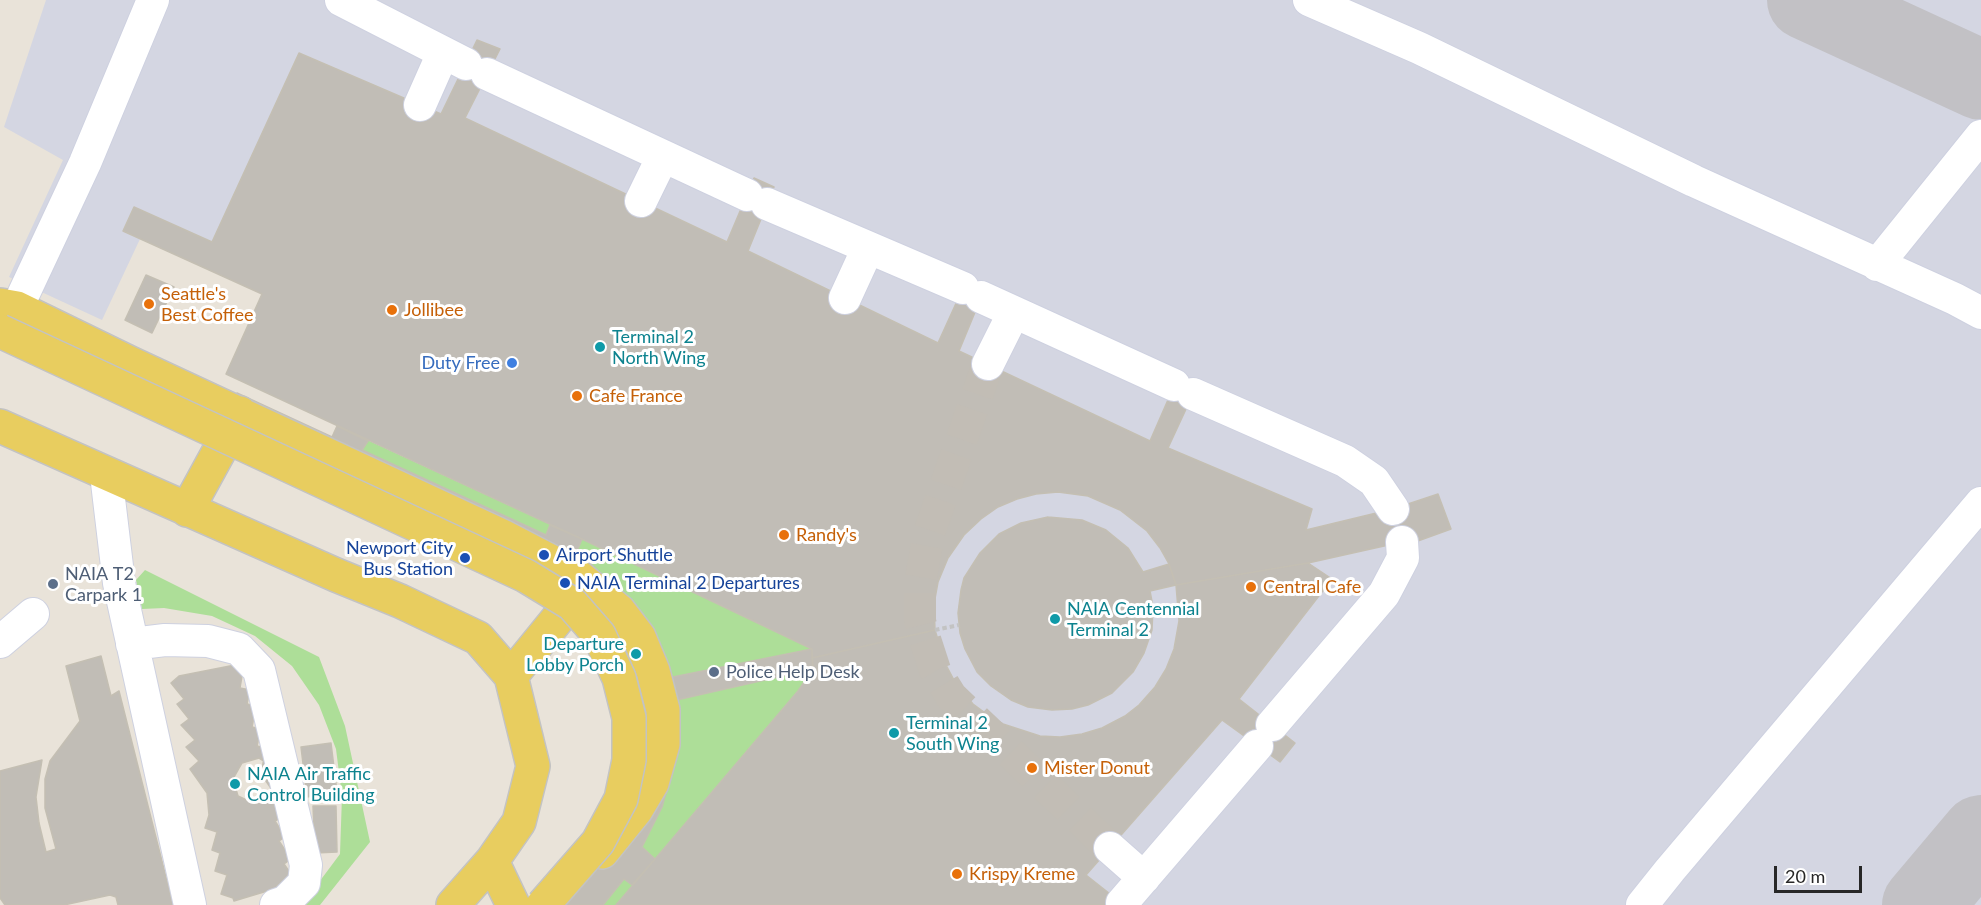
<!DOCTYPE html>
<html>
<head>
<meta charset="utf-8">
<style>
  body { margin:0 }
  #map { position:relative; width:1981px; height:905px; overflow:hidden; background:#e9e3d9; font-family:Lato,sans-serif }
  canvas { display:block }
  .scale { position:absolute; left:1774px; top:866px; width:88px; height:27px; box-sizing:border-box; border:3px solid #272727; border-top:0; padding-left:8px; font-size:18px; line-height:21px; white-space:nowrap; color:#272727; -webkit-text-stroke:4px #fff; paint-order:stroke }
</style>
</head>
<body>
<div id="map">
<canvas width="1981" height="905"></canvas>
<div class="scale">20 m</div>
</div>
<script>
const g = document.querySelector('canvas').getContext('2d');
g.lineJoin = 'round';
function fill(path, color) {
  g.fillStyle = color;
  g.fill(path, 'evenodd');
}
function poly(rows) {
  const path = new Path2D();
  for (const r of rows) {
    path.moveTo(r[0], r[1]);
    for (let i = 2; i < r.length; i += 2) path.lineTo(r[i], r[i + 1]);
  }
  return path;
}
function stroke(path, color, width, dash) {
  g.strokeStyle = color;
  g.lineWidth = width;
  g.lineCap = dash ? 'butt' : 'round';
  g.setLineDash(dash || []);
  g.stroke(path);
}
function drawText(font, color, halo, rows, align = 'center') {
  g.font = font + ' Lato,sans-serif';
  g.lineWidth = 6;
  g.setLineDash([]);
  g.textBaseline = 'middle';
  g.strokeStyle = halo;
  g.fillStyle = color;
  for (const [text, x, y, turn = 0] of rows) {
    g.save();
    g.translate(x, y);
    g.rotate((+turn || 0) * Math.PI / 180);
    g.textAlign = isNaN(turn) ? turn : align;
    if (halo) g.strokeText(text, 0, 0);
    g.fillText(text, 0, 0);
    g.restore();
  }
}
fill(poly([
  [46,0,1981,0,1981,905,616,905,798,691,813,669,563,530,226,374,262,294,140,239,102,320,9,277,63,160,4,127]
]), '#d4d6e2');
fill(poly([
  [237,393,332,437,337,426,582,539,812,649,813,669,798,691,616,905,549,905,624,797,607,639],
  [145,570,319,657,345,726,370,842,320,905,302,905,340,854,342,796,336,749,319,705,292,666,255,636,212,616,164,608,142,609,136,580]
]), '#adde98');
stroke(poly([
  [1807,0,1981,80],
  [1922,905,1981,835]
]), '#c2c1c5', 80);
const building = poly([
  [477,40,500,49,465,118,727,242,754,178,774,187,748,251,938,343,963,288,985,288,959,351,1150,441,1178,377,1193,394,1168,448,1312,509,1306,530,1393,509,1438,494,1451,529,1404,546,1402,542,1308,563,1176,585,1169,564,1160,548,1147,531,1120,510,1088,496,1058,492,1036,494,1017,499,998,507,981,519,964,535,948,558,938,582,934,604,935,630,812,658,812,649,582,539,226,374,262,294,123,231,134,207,212,242,299,53,441,114,477,40],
  [146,275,174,287,152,333,125,320,146,275],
  [237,393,332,437,337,426,368,441,362,450,546,535,550,525,582,539,577,551,625,596,668,678,812,649,813,669,672,701,674,756,670,778,662,807,642,847,655,859,632,885,624,879,603,905,549,905,624,798,607,639,223,426,237,393],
  [1048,517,1082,520,1106,530,1128,548,1143,572,1169,564,1176,585,1150,591,1153,607,1152,630,1144,653,1133,672,1112,693,1088,705,1072,709,1052,710,1028,707,1011,700,991,686,977,672,965,649,960,633,958,613,961,590,964,578,980,553,999,534,1021,523,1048,517],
  [1308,563,1332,579,1239,699,1295,743,1280,762,1222,720,1086,875,1124,905,616,905,798,691,813,669,812,658,935,630,945,663,956,684,973,704,988,715,1003,724,1040,736,1060,737,1082,734,1102,728,1125,716,1139,705,1155,687,1166,669,1174,649,1179,621,1176,585,1308,563],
  [101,656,111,696,119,691,173,905,118,905,116,897,110,895,64,905,5,905,0,898,0,771,42,760,36,797,39,823,46,852,56,849,45,808,45,779,50,761,80,721,66,666,101,656],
  [235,665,243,670,240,688,250,690,247,704,256,706,252,727,261,729,257,746,266,748,261,774,275,794,269,798,282,817,275,821,285,837,279,841,291,859,284,864,293,877,276,886,277,888,234,901,233,898,221,894,227,875,215,871,220,853,212,850,217,832,205,828,209,815,207,793,190,769,199,761,186,747,195,740,181,725,189,719,177,704,184,699,171,683,179,676,235,665],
  [331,743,337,792,307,797,301,747,331,743],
  [259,758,275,768,279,783,271,798,255,804,238,796,233,779,242,763,259,758],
  [313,806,336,806,337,852,315,853,313,806]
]);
fill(building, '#c1bdb6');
stroke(building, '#c4bfb3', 1.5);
stroke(poly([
  [988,364,929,533,920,583,920,621,923,633,935,670,951,696,1110,848]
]), '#c2bdb5', 32, [32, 16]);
const minor = poly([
  [341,0,466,64],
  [1309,0,1419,48,1694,181,1955,299,1981,313],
  [487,74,747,195],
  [420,105,443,53],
  [641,201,663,156],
  [767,204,963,288],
  [1877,265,1981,136],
  [981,297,1174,385],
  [845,298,868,248],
  [17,308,85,163,153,0],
  [988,364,1014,312],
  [1193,394,1345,461,1374,481,1393,509],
  [106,474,119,583,190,905],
  [0,642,33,614],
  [132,644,165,640,208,641,239,649,259,670,306,865,304,883,285,902,276,905],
  [1272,725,1384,594,1403,558,1402,542],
  [1110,848,1144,878],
  [1122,903,1257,746],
  [1642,905,1670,870,1981,503]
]);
const major = poly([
  [0,305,17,308,130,363,502,536,575,574,619,611,639,637,653,671,663,710,663,744,652,783,636,810,602,852],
  [0,426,336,575,400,601,478,638,511,676,533,766,519,822,492,861,453,905],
  [187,510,240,413],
  [511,676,586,584],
  [492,861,513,905]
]);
stroke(minor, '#ced1e0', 34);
stroke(major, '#c3c3c3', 36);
stroke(poly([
  [935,630,959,625]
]), '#c3c3c3', 4, [4.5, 3]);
stroke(minor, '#fff', 32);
stroke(major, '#e8cd5f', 33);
const majorBridge = poly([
  [0,331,526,576,572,604,599,635,619,678,629,718,629,760,621,799,598,842,543,905]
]);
stroke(majorBridge, '#c3c3c3', 36, []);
stroke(majorBridge, '#e8cd5f', 33);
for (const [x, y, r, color] of [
  [149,304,6,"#e8710a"],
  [392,310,6,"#e8710a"],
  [600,347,6,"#0f9aa8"],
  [512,363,6,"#3f7fe0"],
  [577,396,6,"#e8710a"],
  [784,535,6,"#e8710a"],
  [544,555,6,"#1a4fb4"],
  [465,558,6,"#1a4fb4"],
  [565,583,6,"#1a4fb4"],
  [53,584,6,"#5c6f8a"],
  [1251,587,6,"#e8710a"],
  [1055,619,6,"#0f9aa8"],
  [636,654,6,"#0f9aa8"],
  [714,672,6,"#5c6f8a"],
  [894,733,6,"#0f9aa8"],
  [1032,768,6,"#e8710a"],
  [235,784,6,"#0f9aa8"],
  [957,874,6,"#e8710a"]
]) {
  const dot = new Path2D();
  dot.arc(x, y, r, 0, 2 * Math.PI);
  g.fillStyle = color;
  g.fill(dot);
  stroke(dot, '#fff', 2);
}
drawText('18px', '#c56008', '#fff', [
  ["Seattle's",161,294],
  ["Best Coffee",161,315],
  ["Jollibee",404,310],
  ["Cafe France",589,396],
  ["Randy's",796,535],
  ["Central Cafe",1263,587],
  ["Mister Donut",1044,768],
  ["Krispy Kreme",969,874]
], 'left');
drawText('18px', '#0d838f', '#fff', [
  ["Terminal 2",612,337],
  ["North Wing",612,358],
  ["NAIA Centennial",1067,609],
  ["Terminal 2",1067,630],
  ["Departure",624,644,"right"],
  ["Lobby Porch",624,665,"right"],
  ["Terminal 2",906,723],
  ["South Wing",906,744],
  ["NAIA Air Traffic",247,774],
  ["Control Building",247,795]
], 'left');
drawText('18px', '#366cbe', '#fff', [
  ["Duty Free",500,363]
], 'right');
drawText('18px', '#164399', '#fff', [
  ["Newport City",453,548,"right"],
  ["Bus Station",453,569,"right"],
  ["Airport Shuttle",556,555],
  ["NAIA Terminal 2 Departures",577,583]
], 'left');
drawText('18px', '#4e5e75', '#fff', [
  ["NAIA T2",65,574],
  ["Carpark 1",65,595],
  ["Police Help Desk",726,672]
], 'left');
</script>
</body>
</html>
